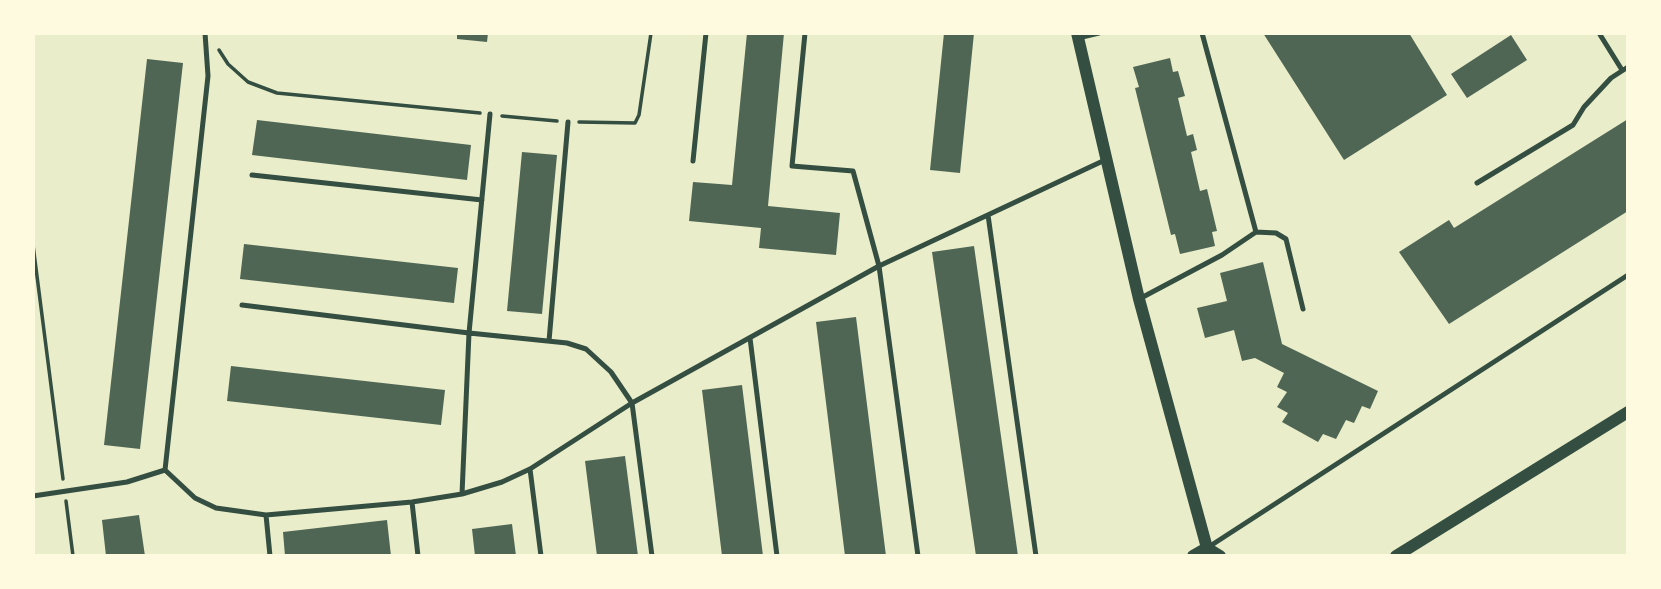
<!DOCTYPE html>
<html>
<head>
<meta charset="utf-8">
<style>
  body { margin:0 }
  #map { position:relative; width:1661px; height:589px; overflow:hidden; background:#e9edc9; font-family:Arial,sans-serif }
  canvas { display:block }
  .frame { position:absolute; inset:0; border:35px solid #fefae0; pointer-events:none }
</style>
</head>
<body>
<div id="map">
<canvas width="1661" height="589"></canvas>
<div class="frame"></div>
</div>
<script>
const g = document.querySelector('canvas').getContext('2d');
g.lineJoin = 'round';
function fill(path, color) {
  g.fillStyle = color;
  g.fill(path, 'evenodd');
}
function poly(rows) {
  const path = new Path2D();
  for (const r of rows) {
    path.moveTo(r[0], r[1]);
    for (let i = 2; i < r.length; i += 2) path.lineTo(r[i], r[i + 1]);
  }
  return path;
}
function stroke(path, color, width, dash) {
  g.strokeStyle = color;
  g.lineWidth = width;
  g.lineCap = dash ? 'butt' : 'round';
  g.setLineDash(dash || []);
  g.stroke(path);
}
fill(poly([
  [457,33,488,33,487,42,457,39],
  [747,33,784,33,768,206,840,213,836,255,759,248,761,228,689,221,693,182,732,185],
  [944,33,974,33,960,173,930,170],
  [1263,33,1409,33,1447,95,1344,160],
  [1511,35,1527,60,1467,98,1451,74],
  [1170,58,1173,72,1178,71,1185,96,1178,98,1187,136,1193,134,1197,150,1191,152,1200,191,1207,189,1217,231,1212,232,1215,246,1180,254,1175,234,1171,235,1135,88,1139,87,1133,67],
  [147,59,183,63,140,449,104,445],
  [1628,119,1628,211,1449,324,1399,252,1449,220,1454,228],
  [257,120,471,145,467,180,252,155],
  [522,152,557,155,542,314,507,311],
  [244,244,458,268,454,303,240,279],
  [974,246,1018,556,976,556,932,252],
  [1263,262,1282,344,1378,391,1370,409,1362,406,1354,423,1346,420,1336,439,1323,434,1318,442,1282,422,1288,413,1277,407,1287,392,1277,387,1284,373,1255,358,1242,361,1234,330,1205,338,1197,308,1227,301,1220,273],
  [856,317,886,556,845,556,816,322],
  [231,366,445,390,441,425,227,401],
  [742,385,763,556,722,556,702,390],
  [625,456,638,556,597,556,585,461],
  [139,515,145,556,106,556,102,520],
  [387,520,391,556,285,556,283,532],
  [512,524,516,556,475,556,472,529]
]), '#4f6655');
stroke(poly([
  [219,50,228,64,248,82,277,93,480,113],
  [502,116,557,121],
  [579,122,635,123,639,115,651,33],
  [33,245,63,479],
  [66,501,73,556]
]), '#344e41', 3.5);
stroke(poly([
  [805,33,792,166,853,171,879,266,918,556],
  [1202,33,1256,232,1276,233,1286,239,1303,309],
  [1599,33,1622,70],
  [1078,38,1099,33],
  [693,161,706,33],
  [252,175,482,200],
  [1477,183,1573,125,1584,107,1611,78,1628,67],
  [988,215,1036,556],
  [1141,298,1222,255,1256,232],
  [242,305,469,333,567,343,586,349,611,372,632,403,652,556],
  [750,338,777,556],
  [549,341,568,122],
  [530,469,541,556],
  [165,470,208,76,205,33],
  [462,494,469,333,490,114],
  [33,496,127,482,165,470,195,498,216,508,266,515,412,502,462,494,502,482,530,469,632,403,879,266,1105,160],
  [412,502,418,556],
  [266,515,270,556],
  [1207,548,1628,275]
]), '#344e41', 5);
stroke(poly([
  [1077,33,1139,299,1207,548],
  [1207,548,1220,556],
  [1193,556,1207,548],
  [1396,556,1628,412]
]), '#344e41', 12);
</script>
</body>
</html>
